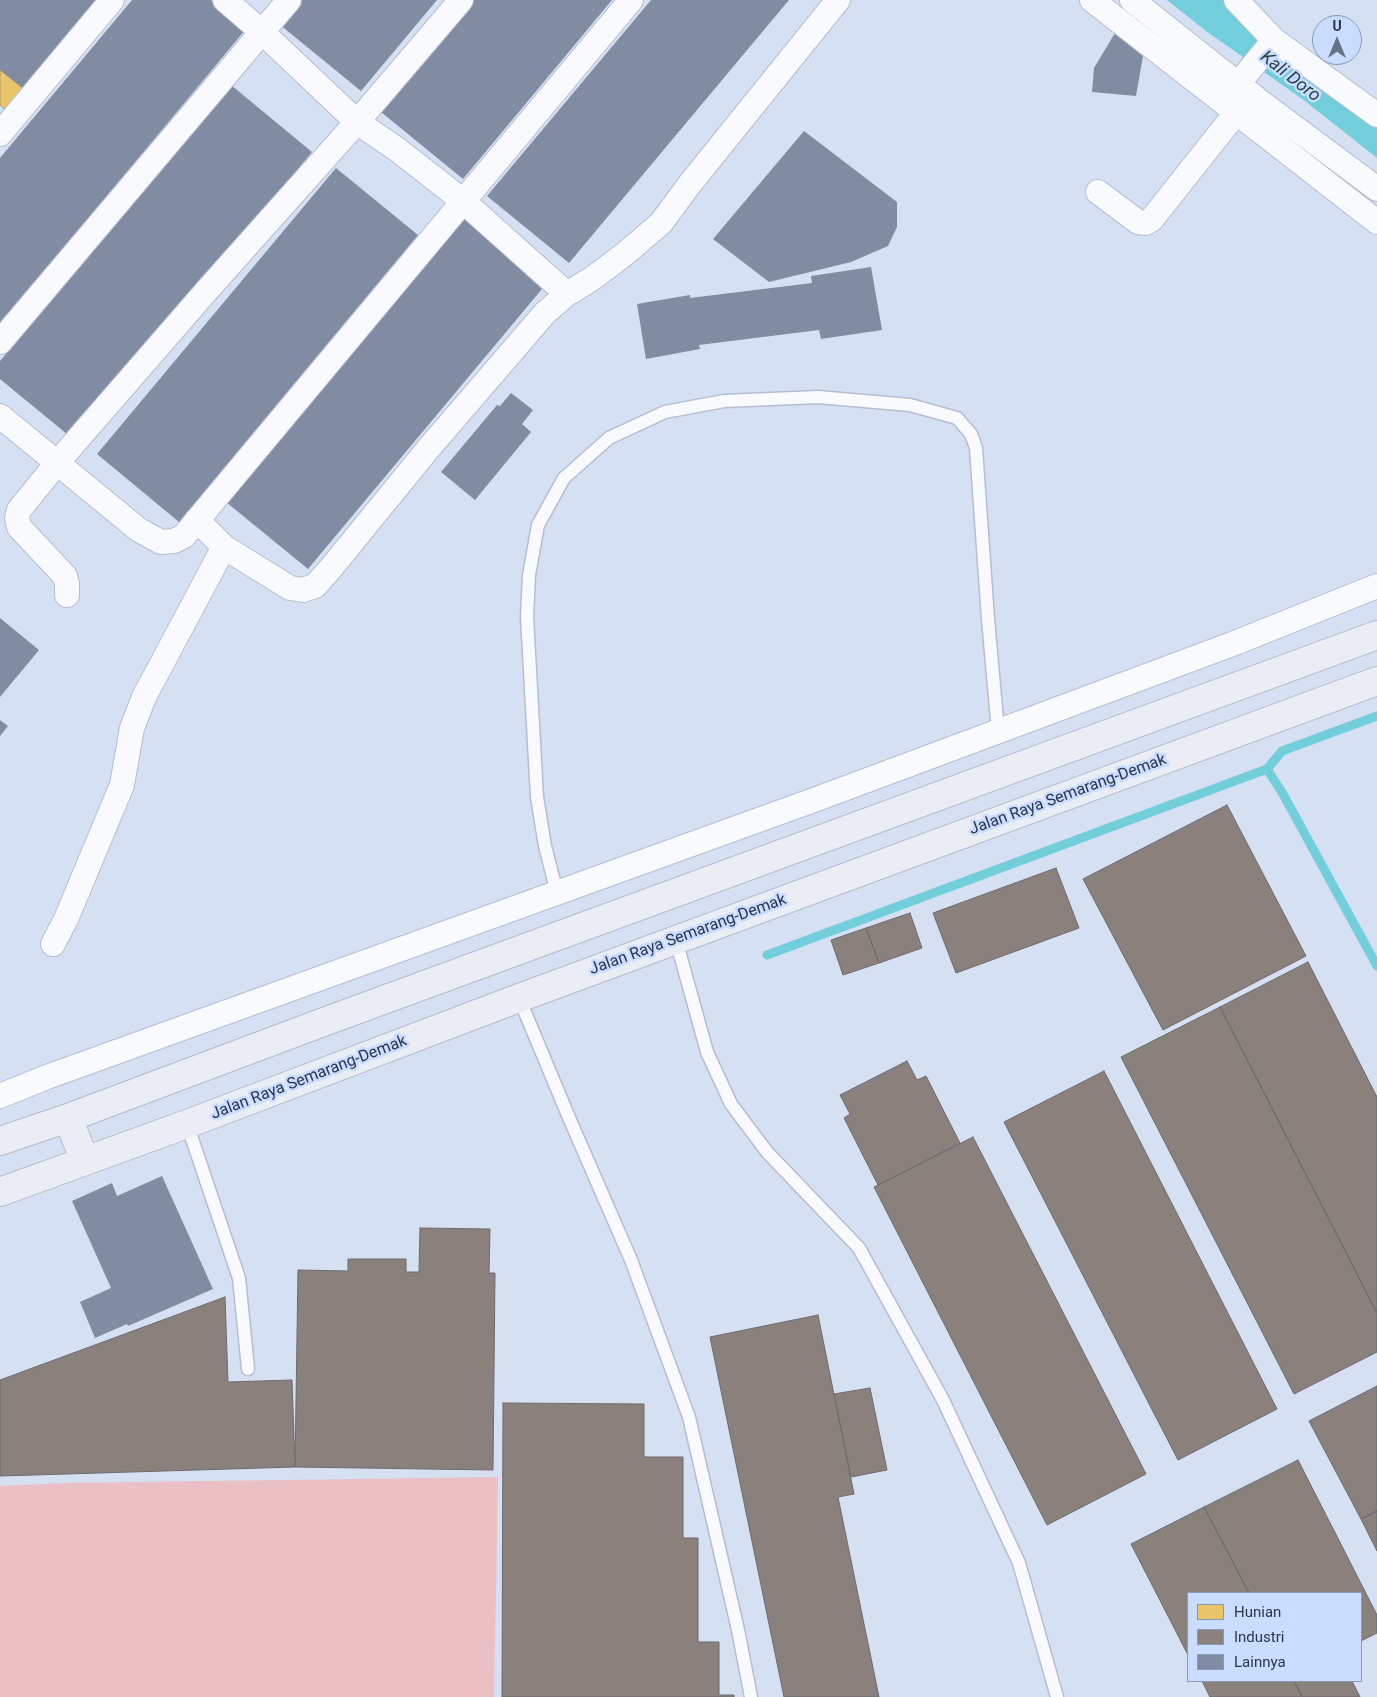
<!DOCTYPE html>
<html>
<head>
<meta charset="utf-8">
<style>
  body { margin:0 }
  #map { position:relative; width:1377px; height:1697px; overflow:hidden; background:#d6e0f3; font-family:Roboto,sans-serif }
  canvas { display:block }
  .legend { position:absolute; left:1187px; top:1592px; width:175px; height:90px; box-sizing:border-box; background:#cadcff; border:1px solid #8a99b7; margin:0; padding:6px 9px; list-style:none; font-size:15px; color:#2a354c }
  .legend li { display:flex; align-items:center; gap:10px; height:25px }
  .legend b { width:25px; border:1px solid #8a99b7 }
  .north { position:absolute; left:1312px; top:15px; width:50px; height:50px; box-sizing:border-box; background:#cadcff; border:1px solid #8a99b7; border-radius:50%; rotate:0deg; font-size:14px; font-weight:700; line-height:20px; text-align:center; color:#2a354c }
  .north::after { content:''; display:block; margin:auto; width:18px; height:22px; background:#667186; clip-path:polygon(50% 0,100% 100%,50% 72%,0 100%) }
</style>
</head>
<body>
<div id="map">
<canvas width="1377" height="1697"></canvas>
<ul class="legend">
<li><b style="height:14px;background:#e9c46a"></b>Hunian</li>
<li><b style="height:14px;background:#8a817c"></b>Industri</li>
<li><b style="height:14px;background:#818ca3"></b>Lainnya</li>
</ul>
<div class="north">U</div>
</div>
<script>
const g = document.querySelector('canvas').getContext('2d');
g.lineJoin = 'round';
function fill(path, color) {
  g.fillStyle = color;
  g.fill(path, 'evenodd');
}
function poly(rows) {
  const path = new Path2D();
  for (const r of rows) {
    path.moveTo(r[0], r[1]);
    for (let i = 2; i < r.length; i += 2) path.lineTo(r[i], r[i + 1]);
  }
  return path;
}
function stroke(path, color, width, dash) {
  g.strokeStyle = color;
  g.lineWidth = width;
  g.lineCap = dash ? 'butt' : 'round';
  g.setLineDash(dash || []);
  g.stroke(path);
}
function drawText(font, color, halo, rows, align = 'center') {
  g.font = font + ' Roboto,sans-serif';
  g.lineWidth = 5;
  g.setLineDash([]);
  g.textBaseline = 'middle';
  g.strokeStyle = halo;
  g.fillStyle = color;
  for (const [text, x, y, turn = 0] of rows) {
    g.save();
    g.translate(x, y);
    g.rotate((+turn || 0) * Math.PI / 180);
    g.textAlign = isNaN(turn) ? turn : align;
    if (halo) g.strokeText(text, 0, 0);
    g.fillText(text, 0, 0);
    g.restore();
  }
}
fill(poly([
  [498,1477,494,1697,0,1697,0,1486,64,1483]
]), '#eac0c5');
fill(poly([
  [1167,0,1227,0,1377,126,1377,158,1305,101,1206,31]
]), '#73cedc');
const homes = poly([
  [0,70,24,89,6,110,0,105,0,70]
]);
fill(homes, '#e9c46a');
stroke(homes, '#b09961', 1);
const industry = poly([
  [1227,805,1306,956,1163,1030,1083,879,1227,805],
  [1056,868,1079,928,956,973,933,913,1056,868],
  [910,913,922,948,879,963,866,928,910,913],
  [866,928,879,963,843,975,831,940,866,928],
  [1308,962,1377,1097,1377,1313,1220,1007,1308,962],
  [1220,1007,1377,1313,1377,1352,1294,1394,1121,1057,1220,1007],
  [907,1061,917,1080,926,1076,960,1143,878,1185,844,1118,850,1114,840,1095,907,1061],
  [1104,1071,1277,1409,1178,1460,1004,1122,1104,1071],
  [973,1137,1146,1474,1047,1525,874,1187,973,1137],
  [420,1228,490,1229,489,1273,495,1273,493,1470,295,1467,298,1270,348,1271,348,1259,406,1259,406,1272,419,1272,420,1228],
  [225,1297,228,1382,292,1380,295,1467,0,1476,0,1380,225,1297],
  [818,1315,854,1494,838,1497,879,1697,784,1697,710,1337,818,1315],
  [1377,1386,1377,1511,1361,1519,1309,1421,1377,1386],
  [870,1388,887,1470,851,1477,834,1394,870,1388],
  [503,1403,644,1404,644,1457,683,1457,683,1538,698,1538,698,1642,719,1642,719,1695,734,1695,734,1697,502,1697,503,1403],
  [1298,1460,1377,1615,1377,1633,1361,1641,1361,1593,1249,1593,1204,1507,1298,1460],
  [1204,1507,1249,1593,1188,1593,1188,1655,1131,1544,1204,1507],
  [1377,1511,1377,1551,1361,1519,1377,1511],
  [1202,1681,1294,1681,1302,1697,1210,1697,1202,1681],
  [1294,1681,1352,1681,1360,1697,1302,1697,1294,1681]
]);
fill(industry, '#8a817c');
stroke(industry, '#6d6a6e', 1);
stroke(poly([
  [1267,769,1283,794,1377,966],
  [767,955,1267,769,1282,751,1377,716]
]), '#73cedc', 9);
fill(poly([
  [0,0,98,0,24,89,0,70],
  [132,0,211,0,246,29,0,324,0,158],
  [299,0,437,0,361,91,279,24],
  [474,0,612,0,463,179,381,112],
  [651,0,789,0,569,263,487,196],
  [1115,33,1143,56,1136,96,1092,92,1094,68],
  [231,85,312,152,73,439,0,379,0,361],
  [804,131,897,202,897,227,888,246,851,262,769,282,713,239],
  [336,168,418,235,179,522,97,454],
  [465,215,547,283,308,569,226,502],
  [871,267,882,330,821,339,819,330,699,345,700,349,646,359,637,304,690,295,690,298,812,283,811,276],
  [511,393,533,410,522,424,531,432,475,500,441,472,497,405,500,406],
  [0,618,39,650,0,697],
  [0,720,8,726,0,736],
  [162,1176,213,1289,128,1326,127,1324,95,1338,80,1302,111,1288,72,1201,112,1183,117,1196]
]), '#818ca3');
const service = poly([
  [557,893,545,846,537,797,527,617,529,575,538,525,564,478,609,438,665,412,724,401,818,397,910,405,957,418,971,434,976,448,988,619,998,731],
  [676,940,707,1052,731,1104,767,1152,859,1248,943,1400,1019,1563,1057,1697],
  [519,998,570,1120,631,1260,689,1417,738,1630,751,1697],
  [187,1124,239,1278,248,1369]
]);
const minor = poly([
  [225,0,262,32,357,122,461,0],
  [1092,0,1377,222],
  [1132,0,1258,100,1377,189],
  [1236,0,1274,40,1377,115],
  [1238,84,1274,40],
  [0,134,112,0],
  [1098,192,1138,222,1146,223,1152,219,1236,113],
  [0,342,289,0],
  [0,416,139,530,161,542,174,541,184,536,631,0],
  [197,520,224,547,290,588,303,590,315,586,331,568,428,449,545,313,567,294,593,278,626,253,661,223,689,185,838,0],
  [67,595,67,584,65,576,19,527,17,518,19,510,57,463,209,288,357,122,398,150,463,201,567,294],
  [53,944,66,919,122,785,132,728,144,697,224,547],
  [0,1096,47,1077,814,800,1235,643,1377,586]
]);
const trunk = poly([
  [68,1118,85,1161],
  [0,1141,68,1118,329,1020,1377,635],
  [0,1192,187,1124,519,998,1377,681]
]);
stroke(service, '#b4bed1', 15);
stroke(minor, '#b4bed1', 26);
stroke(trunk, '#b2baca', 30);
stroke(service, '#f9fafd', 12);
stroke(minor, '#f9fafd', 24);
stroke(trunk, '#eaeef4', 28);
drawText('16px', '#2a354c', '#cadcff', [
  ["Jalan Raya Semarang-Demak",1068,795,-20],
  ["Jalan Raya Semarang-Demak",688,935,-20],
  ["Jalan Raya Semarang-Demak",309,1078,-21]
]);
drawText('italic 18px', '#2a4548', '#cadcff', [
  ["Kali Doro",1290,77,38]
]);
</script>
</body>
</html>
